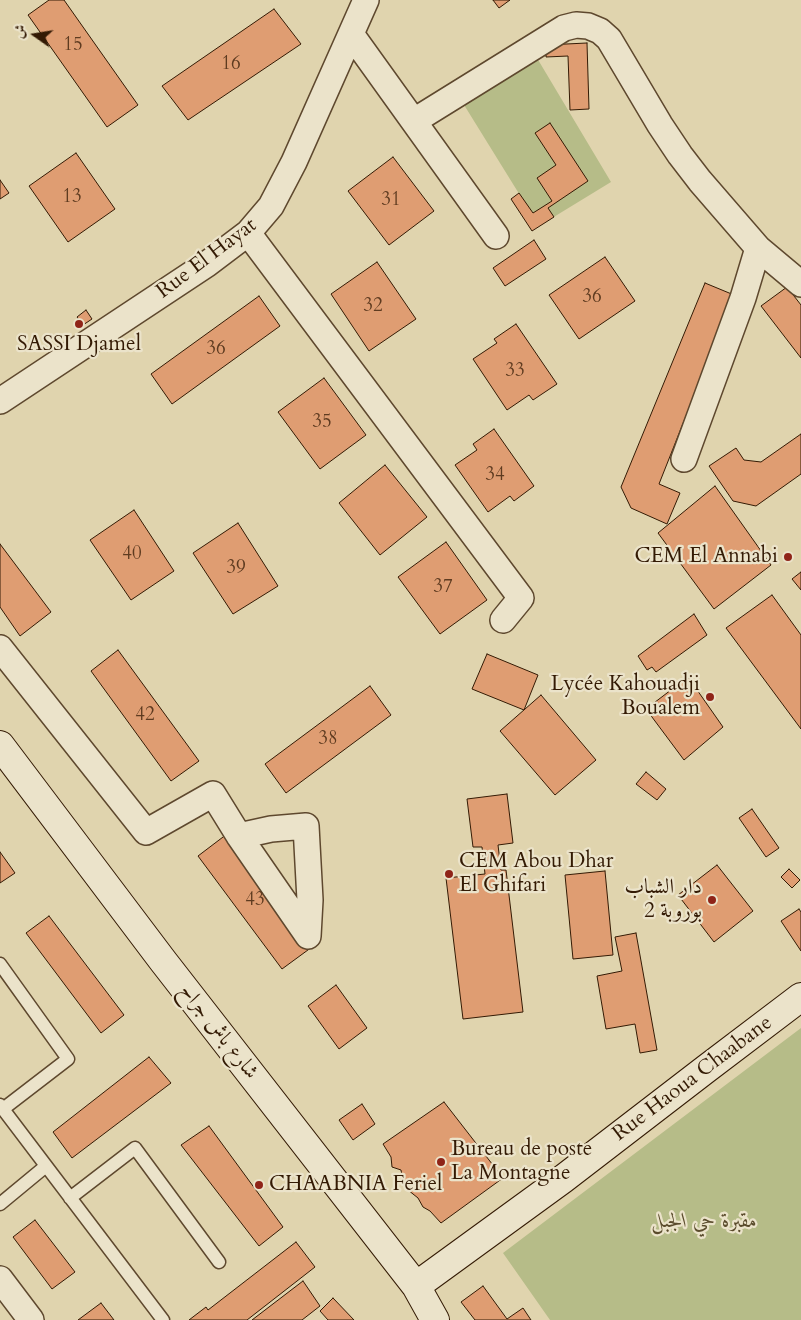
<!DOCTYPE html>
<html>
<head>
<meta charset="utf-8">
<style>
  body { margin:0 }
  #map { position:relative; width:801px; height:1320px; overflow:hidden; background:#e0d4ae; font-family:Cardo,Amiri,serif }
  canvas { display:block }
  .north { position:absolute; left:10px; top:10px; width:50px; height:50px; -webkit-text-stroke:4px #ebe3ca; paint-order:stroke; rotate:283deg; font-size:14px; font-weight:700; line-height:20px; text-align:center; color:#331a04 }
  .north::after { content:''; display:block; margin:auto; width:18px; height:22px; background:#331a04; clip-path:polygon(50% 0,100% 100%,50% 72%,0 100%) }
</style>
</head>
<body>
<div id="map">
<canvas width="801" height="1320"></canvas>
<div class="north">ش</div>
</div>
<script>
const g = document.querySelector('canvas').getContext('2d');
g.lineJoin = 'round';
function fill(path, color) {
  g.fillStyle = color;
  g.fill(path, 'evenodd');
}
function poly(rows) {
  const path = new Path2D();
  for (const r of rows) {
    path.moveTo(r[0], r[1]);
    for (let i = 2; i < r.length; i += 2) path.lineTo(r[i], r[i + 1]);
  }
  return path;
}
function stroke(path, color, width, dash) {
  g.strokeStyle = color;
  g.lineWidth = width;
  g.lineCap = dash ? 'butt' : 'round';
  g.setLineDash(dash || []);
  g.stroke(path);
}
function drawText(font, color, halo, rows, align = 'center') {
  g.font = font + ' Cardo,Amiri,serif';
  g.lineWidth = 4.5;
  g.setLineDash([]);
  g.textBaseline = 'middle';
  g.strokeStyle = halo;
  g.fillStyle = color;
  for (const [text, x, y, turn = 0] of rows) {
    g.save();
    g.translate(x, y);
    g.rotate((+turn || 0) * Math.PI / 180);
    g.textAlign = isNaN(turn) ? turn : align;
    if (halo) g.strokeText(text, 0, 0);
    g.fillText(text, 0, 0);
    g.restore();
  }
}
fill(poly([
  [534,53,611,182,539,226,461,100],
  [801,1028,801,1320,550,1320,503,1253]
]), '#b6bc88');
const building = poly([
  [49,0,64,0,138,105,107,127,28,15,49,0],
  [493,0,510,0,499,8,493,0],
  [274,9,301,44,188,120,162,86,274,9],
  [587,43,589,109,570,110,568,56,546,57,546,45,587,43],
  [550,123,588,181,548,208,554,217,532,231,511,199,519,193,533,213,552,201,537,178,556,165,535,133,550,123],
  [76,153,115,209,68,242,29,186,76,153],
  [393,157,434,211,389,245,348,191,393,157],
  [0,180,9,193,0,199,0,180],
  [534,240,546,259,505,286,493,268,534,240],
  [605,257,635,301,579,339,549,295,605,257],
  [377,262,416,319,369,351,331,294,377,262],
  [705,283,734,295,659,484,680,493,667,524,631,508,621,487,705,283],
  [787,287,801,305,801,358,761,306,787,287],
  [259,296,280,326,172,404,151,374,259,296],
  [86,310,92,319,83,325,77,317,86,310],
  [516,324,557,384,533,400,529,395,507,410,473,359,497,343,494,339,516,324],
  [324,378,366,435,320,469,278,412,324,378],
  [494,429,534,486,514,501,510,496,488,512,455,465,477,450,473,444,494,429],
  [801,434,801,474,756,506,733,501,709,466,736,448,744,460,761,462,801,434],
  [385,465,427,517,380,555,339,503,385,465],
  [715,486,771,565,714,609,658,533,715,486],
  [134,510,174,571,131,600,90,540,134,510],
  [238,523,278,586,233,614,193,553,238,523],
  [446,542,487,600,440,634,398,577,446,542],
  [0,544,51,612,20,636,0,607,0,544],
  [801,572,801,590,792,579,801,572],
  [772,595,801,635,801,729,726,628,772,595],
  [694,614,707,635,656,672,652,667,647,670,638,656,694,614],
  [118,650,199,761,171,781,91,671,118,650],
  [487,654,538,675,524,710,472,689,487,654],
  [688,677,723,727,684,760,646,709,688,677],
  [370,686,391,715,286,793,265,764,370,686],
  [541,695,596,760,555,795,500,731,541,695],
  [646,772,666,789,657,800,636,784,646,772],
  [507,794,513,843,498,845,501,870,506,870,523,1012,463,1019,446,878,485,874,482,847,473,847,467,799,507,794],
  [752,809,779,848,766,857,739,818,752,809],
  [227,834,312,947,282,969,198,856,227,834],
  [0,852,15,873,0,883,0,852],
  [717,865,753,911,714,942,678,895,717,865],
  [789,869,800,880,792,888,781,877,789,869],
  [605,871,613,955,573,959,565,875,605,871],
  [799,909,801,912,801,951,781,921,799,909],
  [49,916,124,1015,101,1033,26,933,49,916],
  [636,933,657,1050,640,1053,635,1024,606,1029,597,976,622,971,615,937,636,933],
  [336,985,367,1028,339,1049,308,1006,336,985],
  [149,1057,171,1083,72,1158,53,1132,149,1057],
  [444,1102,503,1178,441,1223,430,1211,423,1207,418,1198,408,1190,403,1181,401,1170,392,1167,391,1157,383,1144,444,1102],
  [362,1104,375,1124,353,1140,339,1120,362,1104],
  [209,1126,283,1227,259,1246,181,1145,209,1126],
  [35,1220,75,1272,52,1289,13,1237,35,1220],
  [296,1242,315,1267,247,1320,189,1320,206,1307,208,1310,296,1242],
  [303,1281,320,1306,302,1320,252,1320,303,1281],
  [483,1286,507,1319,523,1308,531,1320,475,1320,461,1302,483,1286],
  [333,1298,354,1320,328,1320,320,1311,333,1298],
  [101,1303,114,1320,78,1320,101,1303]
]);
fill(building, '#df9d72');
stroke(building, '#331a04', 1);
const lane = poly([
  [0,964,68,1059,3,1109],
  [0,1105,163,1320],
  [70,1198,135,1148,219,1262],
  [0,1204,46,1166]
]);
const street = poly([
  [351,34,496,236],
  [414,121,564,28,576,25,588,26,600,31,609,39,660,125,680,155,700,181,758,248,801,284],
  [248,233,521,598,503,620],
  [0,401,207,264,248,233,271,206,294,162,366,0],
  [684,459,743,298,758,248],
  [0,648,146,832,213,794,239,836,308,936,310,900,306,826,271,829,239,836],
  [0,1279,31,1320]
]);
const secondary = poly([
  [0,745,163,961,416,1286,435,1320],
  [416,1286,563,1179,706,1069,801,997]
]);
stroke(lane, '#5e482e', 15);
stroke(street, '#5e482e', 28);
stroke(secondary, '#331a04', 30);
stroke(lane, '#ebe3ca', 12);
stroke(street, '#ebe3ca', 25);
stroke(secondary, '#ebe3ca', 28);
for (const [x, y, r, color] of [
  [79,324,5,"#8f2418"],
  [788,557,5,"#8f2418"],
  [710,697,5,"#8f2418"],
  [449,874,5,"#8f2418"],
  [712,900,5,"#8f2418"],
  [441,1162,5,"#8f2418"],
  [259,1185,5,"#8f2418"]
]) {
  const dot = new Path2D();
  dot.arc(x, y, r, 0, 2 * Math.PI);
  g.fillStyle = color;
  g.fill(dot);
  stroke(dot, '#ebe3ca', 2);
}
drawText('19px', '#5e3b20', null, [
  ["15",73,46],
  ["16",231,65],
  ["13",72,198],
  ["31",391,201],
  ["36",592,298],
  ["32",373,307],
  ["36",216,350],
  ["33",515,372],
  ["35",322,423],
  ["34",495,476],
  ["40",132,555],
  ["39",236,569],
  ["37",443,588],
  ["42",145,716],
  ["38",328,740],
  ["43",255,901]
]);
drawText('21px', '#331a04', '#ebe3ca', [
  ["Rue El Hayat",207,259,-37],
  ["شارع باش جراح",218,1032,52],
  ["Rue Haoua Chaabane",693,1079,-37]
]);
drawText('21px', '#331a04', '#ebe3ca', [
  ["SASSI Djamel",79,345,"center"],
  ["CEM El Annabi",778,557],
  ["Lycée Kahouadji",700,685],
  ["Boualem",700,709],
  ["CEM Abou Dhar",459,862,"left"],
  ["El Ghifari",459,886,"left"],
  ["دار الشباب",702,888],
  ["بوروبة 2",702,912],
  ["Bureau de poste",451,1150,"left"],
  ["La Montagne",451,1174,"left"],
  ["CHAABNIA Feriel",269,1185,"left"]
], 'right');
drawText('italic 21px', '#5a4b2c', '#ebe3ca', [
  ["مقبرة حي الجبل",704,1222]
]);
</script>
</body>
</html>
